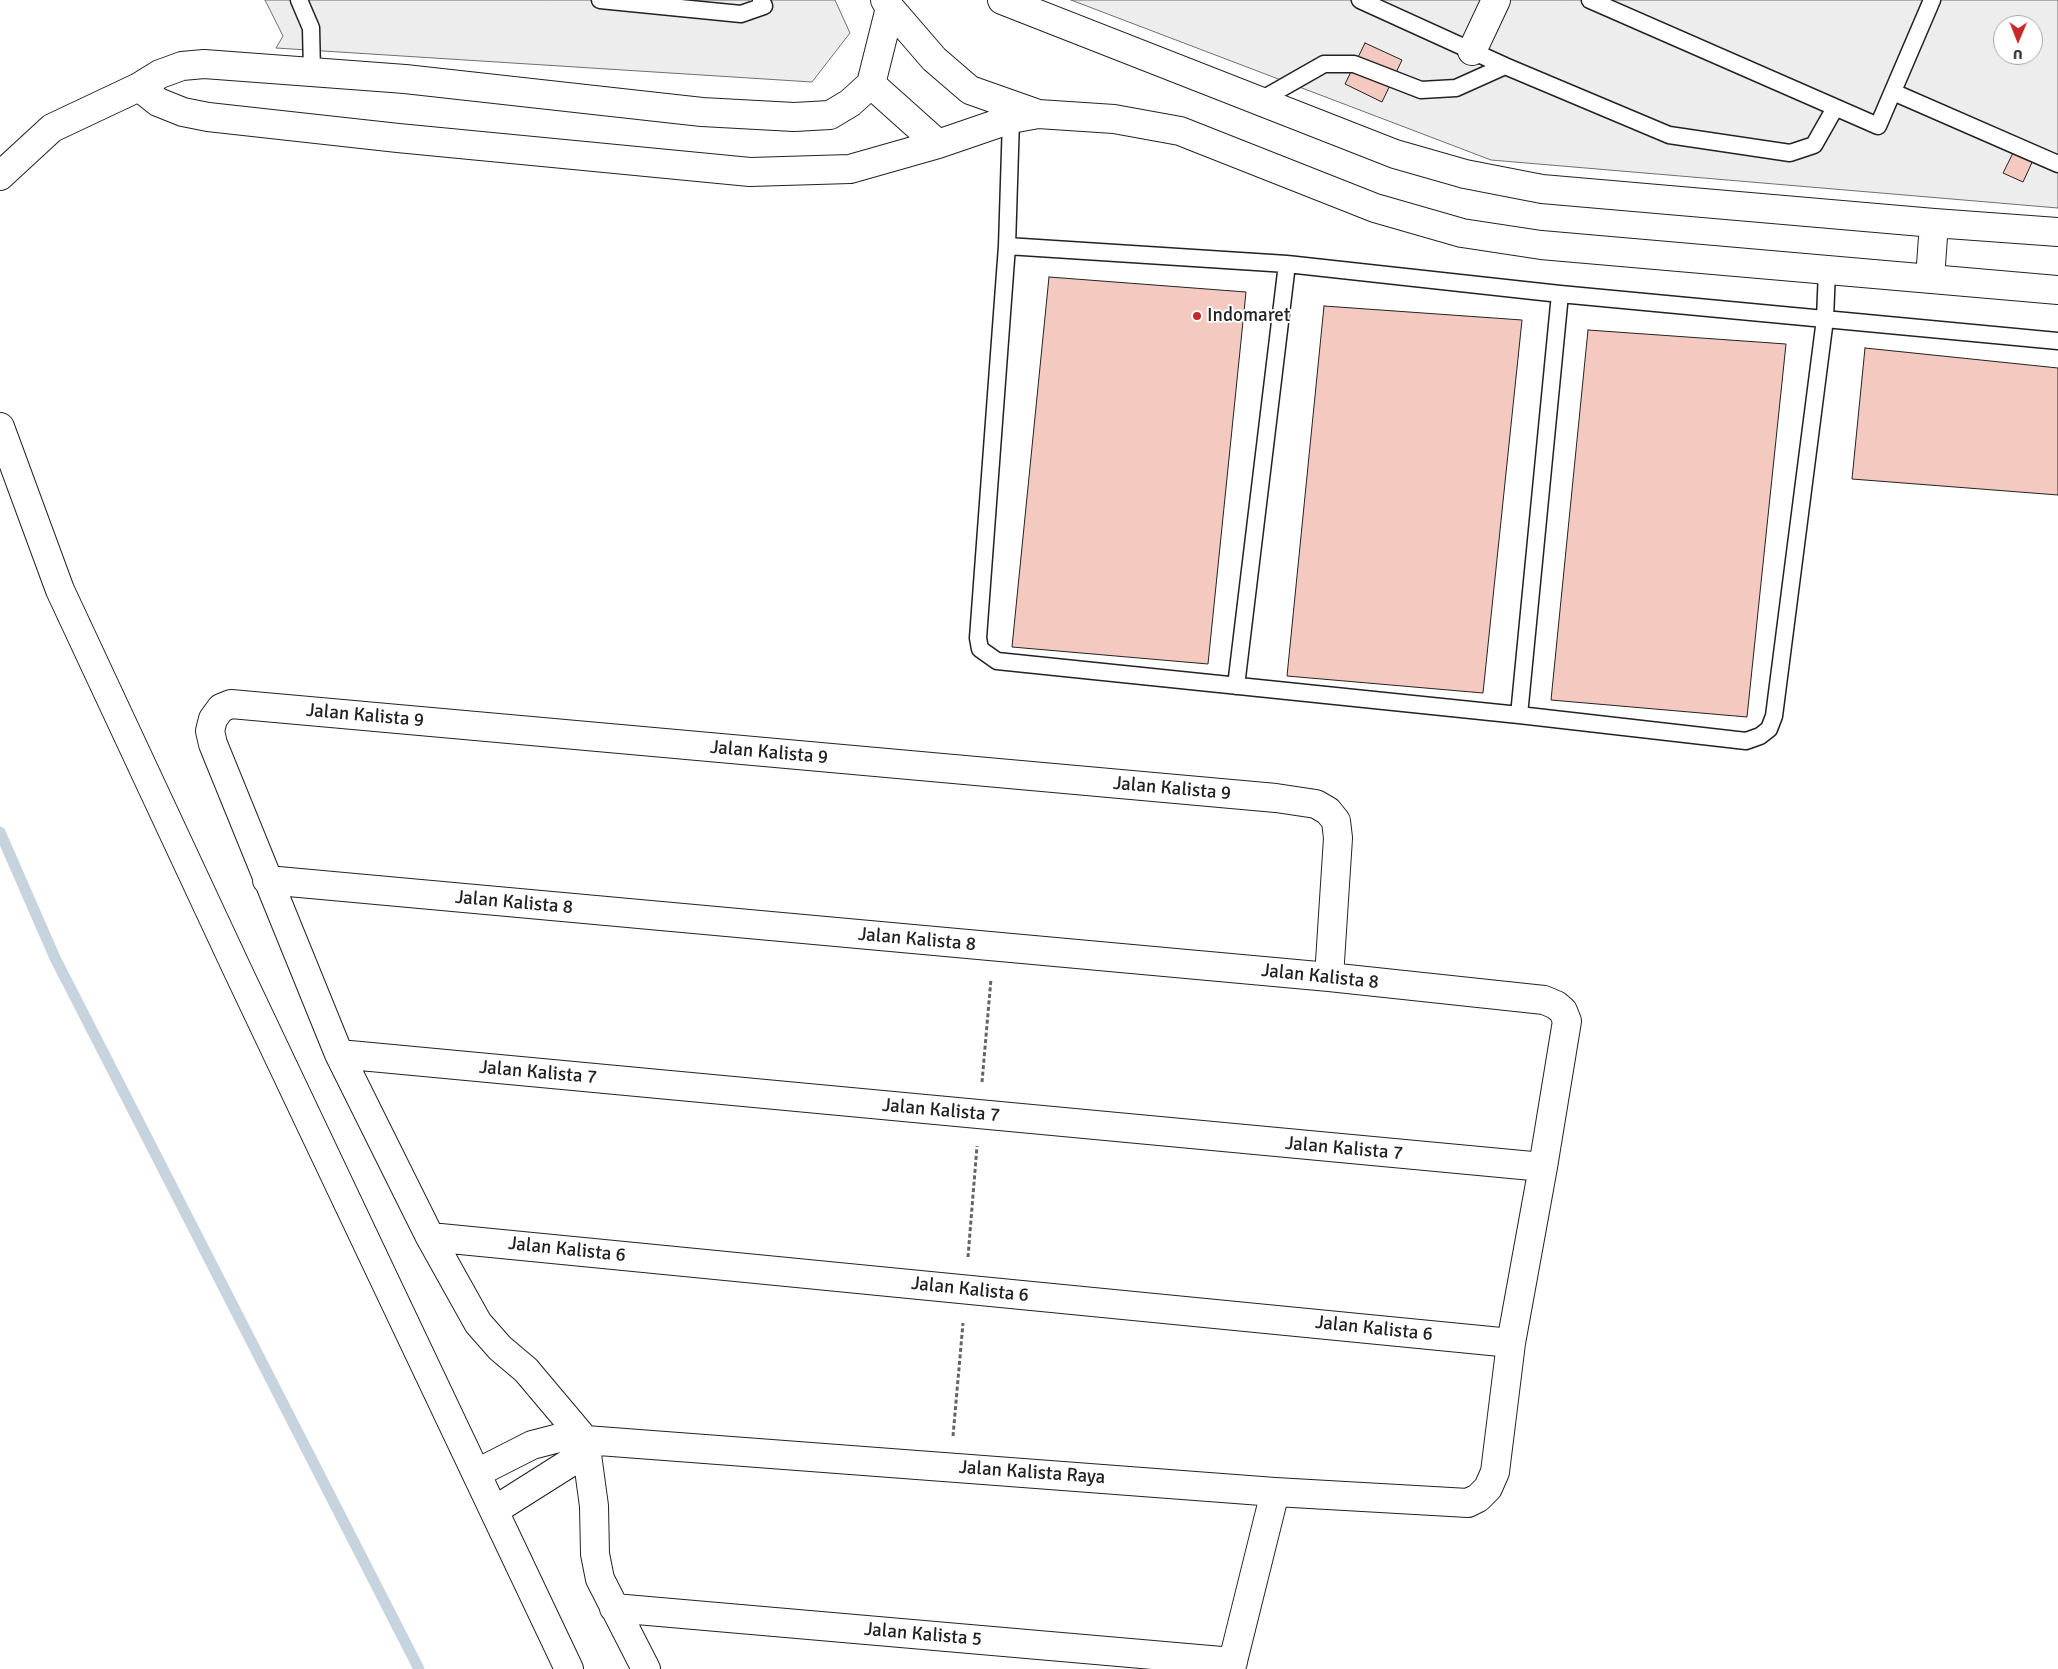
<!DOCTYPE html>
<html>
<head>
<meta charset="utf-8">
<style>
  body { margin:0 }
  #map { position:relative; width:2058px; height:1669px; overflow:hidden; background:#fff; font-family:Signika,sans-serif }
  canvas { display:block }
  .north { position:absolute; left:1993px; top:15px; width:50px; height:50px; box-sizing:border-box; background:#fff; border:1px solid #a7a7a7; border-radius:50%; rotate:181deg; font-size:14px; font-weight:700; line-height:20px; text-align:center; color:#222 }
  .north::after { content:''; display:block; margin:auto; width:18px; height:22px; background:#c62828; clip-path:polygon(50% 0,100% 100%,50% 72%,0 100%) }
</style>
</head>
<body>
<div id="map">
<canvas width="2058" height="1669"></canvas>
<div class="north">U</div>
</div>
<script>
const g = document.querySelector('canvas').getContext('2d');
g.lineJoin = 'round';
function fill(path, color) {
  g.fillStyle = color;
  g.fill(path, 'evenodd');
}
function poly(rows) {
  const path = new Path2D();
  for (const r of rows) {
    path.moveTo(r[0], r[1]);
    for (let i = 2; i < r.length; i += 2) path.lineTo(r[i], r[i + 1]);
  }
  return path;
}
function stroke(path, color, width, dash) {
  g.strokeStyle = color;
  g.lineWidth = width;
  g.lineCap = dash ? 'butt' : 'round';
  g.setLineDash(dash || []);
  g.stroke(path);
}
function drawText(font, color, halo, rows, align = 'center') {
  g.font = font + ' Signika,sans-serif';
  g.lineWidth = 4;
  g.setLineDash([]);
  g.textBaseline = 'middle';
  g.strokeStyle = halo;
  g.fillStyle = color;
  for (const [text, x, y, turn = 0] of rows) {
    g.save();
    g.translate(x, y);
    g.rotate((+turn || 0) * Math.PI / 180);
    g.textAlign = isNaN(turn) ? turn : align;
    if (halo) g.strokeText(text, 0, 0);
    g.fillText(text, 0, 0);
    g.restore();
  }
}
const parking = poly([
  [265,0,835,0,850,33,812,82,276,48,283,36,265,0],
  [1071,0,2058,0,2058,208,1491,160,1071,0],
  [2003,25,2033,25,2033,55,2003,55,2003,25]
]);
fill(parking, '#ededed');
stroke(parking, '#6f6f6f', 1);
stroke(poly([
  [0,832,55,958,419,1669]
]), '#c7d3dd', 11);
const building = poly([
  [1365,43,1402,60,1382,102,1345,84,1365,43],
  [2016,147,2035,156,2023,182,2003,173,2016,147],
  [1049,277,1246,292,1208,664,1012,647,1049,277],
  [1324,306,1522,320,1483,693,1287,676,1324,306],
  [1588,330,1786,344,1747,717,1551,700,1588,330],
  [1865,348,2058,368,2058,495,1852,479,1865,348]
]);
fill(building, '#f3c9c0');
stroke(building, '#222', 1);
const lane = poly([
  [299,0,311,28,312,72],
  [600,0,741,14,764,6,761,0],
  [1360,0,1505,66,1669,135,1790,153,1814,145,1835,108],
  [1590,0,1878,126,1932,0],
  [1893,92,2058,164],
  [1259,101,1324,64,1354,64,1421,90,1456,88,1505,66],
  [1011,119,1007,246,978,638,980,649,997,661,1519,715,1746,741,1760,736,1769,729,1774,716,1825,319,1827,270],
  [1007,246,1287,264,1560,294,2058,341],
  [1236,686,1287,264],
  [1519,715,1560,294]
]);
const street = poly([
  [885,0,890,8,934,59,970,90,1038,114],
  [1002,0,1395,154,1465,174,1542,189,1934,223,2058,232],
  [1472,51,1496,0],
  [871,84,938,144],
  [139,87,158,102,183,112,208,117,398,138,750,172,850,169,938,144,1011,119,1038,114,1114,119,1180,131,1375,208,1462,233,1541,245,2058,290],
  [0,176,52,128,139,87,160,74,182,66,204,64,405,79,702,112,794,117,830,115,850,103,871,84,890,8],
  [1930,279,1934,223],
  [0,427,60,590,236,967,569,1669],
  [267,880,1329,977,1544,1000,1556,1005,1563,1011,1567,1021,1543,1167,1511,1343,1495,1472,1488,1488,1478,1498,1468,1503,1275,1492,559,1438,532,1445,477,1473],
  [339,1054,1543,1167],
  [430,1237,1511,1343],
  [495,1510,571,1462,585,1440],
  [614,1608,1233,1662],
  [646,1669,600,1579,595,1554,594,1506,585,1440,526,1370,500,1348,478,1323,430,1237,339,1054,213,744,210,731,213,719,221,708,231,704,1276,798,1316,804,1328,811,1336,821,1338,838,1329,977],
  [1231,1669,1275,1492]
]);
stroke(lane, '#222', 19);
stroke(street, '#222', 30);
stroke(poly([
  [982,1082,991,979],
  [968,1257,977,1146],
  [953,1436,963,1323]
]), '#646464', 3, [4, 2.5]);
stroke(lane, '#fff', 16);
stroke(street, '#fff', 28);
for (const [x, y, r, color] of [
  [1197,316,5,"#c62828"]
]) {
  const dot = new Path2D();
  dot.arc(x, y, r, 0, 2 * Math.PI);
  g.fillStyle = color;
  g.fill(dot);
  stroke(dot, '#fff', 2);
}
drawText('19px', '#222', '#fff', [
  ["Indomaret",1207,316]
], 'left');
drawText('19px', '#222', '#fff', [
  ["Jalan Kalista 9",365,716,5],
  ["Jalan Kalista 9",769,753,5],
  ["Jalan Kalista 9",1172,789,5],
  ["Jalan Kalista 8",514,903,5],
  ["Jalan Kalista 8",917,940,5],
  ["Jalan Kalista 8",1320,977,6],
  ["Jalan Kalista 7",538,1073,5],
  ["Jalan Kalista 7",941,1111,5],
  ["Jalan Kalista 7",1344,1149,5],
  ["Jalan Kalista 6",567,1250,6],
  ["Jalan Kalista 6",970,1290,6],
  ["Jalan Kalista 6",1374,1329,6],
  ["Jalan Kalista Raya",1032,1473,4],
  ["Jalan Kalista 5",923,1635,5]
]);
</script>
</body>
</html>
